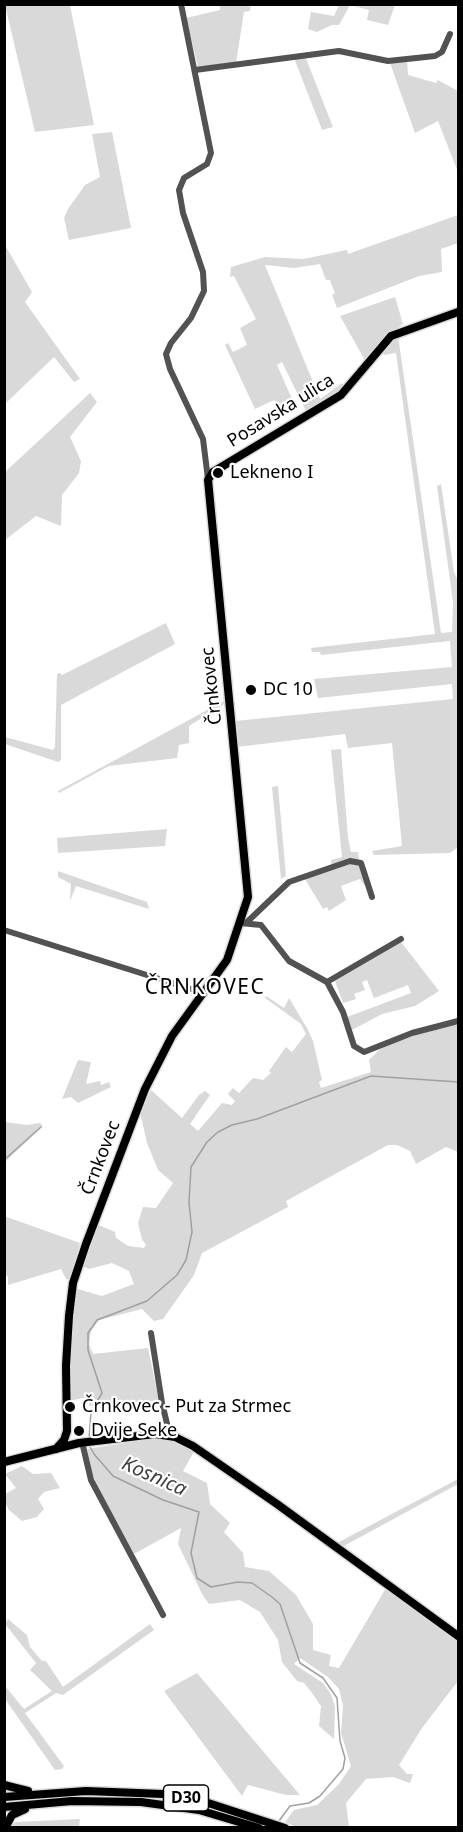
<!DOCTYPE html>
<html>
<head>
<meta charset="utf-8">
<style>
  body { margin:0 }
  #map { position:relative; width:463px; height:1832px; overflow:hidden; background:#fff; font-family:"Noto Sans",sans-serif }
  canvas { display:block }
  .frame { position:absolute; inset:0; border:6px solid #000; pointer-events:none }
</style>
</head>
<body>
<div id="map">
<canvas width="463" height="1832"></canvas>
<div class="frame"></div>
</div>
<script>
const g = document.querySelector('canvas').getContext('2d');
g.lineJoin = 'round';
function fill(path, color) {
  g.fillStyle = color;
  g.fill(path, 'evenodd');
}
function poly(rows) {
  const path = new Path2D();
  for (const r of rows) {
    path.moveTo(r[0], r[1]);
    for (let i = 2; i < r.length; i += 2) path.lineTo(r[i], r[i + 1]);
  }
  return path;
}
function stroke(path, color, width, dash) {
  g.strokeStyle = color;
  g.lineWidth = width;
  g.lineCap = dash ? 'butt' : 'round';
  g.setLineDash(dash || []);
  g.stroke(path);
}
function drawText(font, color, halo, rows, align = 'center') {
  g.font = font + ' "Noto Sans",sans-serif';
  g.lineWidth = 4.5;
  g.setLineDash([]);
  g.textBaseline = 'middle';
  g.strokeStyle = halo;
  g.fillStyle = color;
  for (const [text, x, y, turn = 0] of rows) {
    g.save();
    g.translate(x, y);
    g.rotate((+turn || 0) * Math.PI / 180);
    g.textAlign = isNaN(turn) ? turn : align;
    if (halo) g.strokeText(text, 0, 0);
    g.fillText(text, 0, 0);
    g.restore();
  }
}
fill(poly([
  [5,5,70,5,94,125,35,132],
  [220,5,251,5,250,11,244,12,236,63,198,67,186,18,220,10],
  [339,5,395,5,388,25,367,20,369,10,350,5,339,25,332,25,317,32,308,29,311,12,334,16],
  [305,56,333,127,322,130,294,58],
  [407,60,408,75,436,83,438,80,458,91,458,172,438,121,415,133,390,63],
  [112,132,131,228,69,240,64,218,68,209,85,185,100,177,92,134],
  [458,215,458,243,441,249,442,272,419,276,337,308,332,295,335,293,332,286,330,280,326,280,320,264,294,268,265,265,320,399,342,383,345,388,308,415,282,362,277,365,292,399,278,406,274,400,255,409,225,345,228,343,233,352,247,345,240,328,256,319,234,276,230,277,231,267,265,257,303,259,347,250,348,254],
  [5,245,32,292,25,302,80,379,74,382,54,357,5,404],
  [395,297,403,324,385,336,366,362,340,316],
  [398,336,441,633,452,632,453,602,437,486,441,484,454,572,458,581,458,847,450,853,374,855,372,851,402,846,392,743,348,748,345,734,237,747,235,721,453,699,452,684,318,698,314,679,452,667,450,641,321,655,320,652,312,652,311,648,435,634,396,353,383,355,385,347],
  [90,393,97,402,70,437,81,461,79,473,62,495,61,526,36,516,5,540,5,472],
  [166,623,175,644,61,705,61,760,58,762,5,744,5,737,53,750,55,747,57,674,60,673,62,675],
  [221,635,226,703,189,726,189,743,179,745,177,758,109,766,59,793,58,791,224,701,218,636],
  [341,749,348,838,351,852,358,852,359,859,331,864,331,860,342,857,331,750],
  [278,786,286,876,281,879,272,787],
  [167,829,165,846,58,853,57,838],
  [357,862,367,884,364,885,360,879,341,886,346,900,329,911,327,907,323,909,305,879,332,867],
  [58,871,147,902,149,909,76,886,70,901,71,884,58,877],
  [401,942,439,991,415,1006,382,1014,352,1030,347,1017,411,993,408,985,374,998,367,980,362,982,365,990,354,994,356,999,343,1003,335,981],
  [266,996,284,1008,289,998,307,1028,313,1041,322,1080,319,1082,321,1088,371,1072,369,1060,379,1050,396,1041,458,1023,458,1152,446,1147,416,1164,410,1151,397,1145,388,1145,286,1201,288,1207,202,1253,194,1275,163,1319,154,1321,142,1309,99,1320,91,1331,89,1344,93,1354,148,1348,159,1401,112,1402,112,1404,89,1406,89,1397,68,1401,74,1288,102,1296,134,1284,129,1271,112,1263,89,1269,80,1265,96,1224,115,1232,116,1238,128,1246,144,1248,146,1244,142,1240,138,1223,143,1207,156,1208,173,1183,158,1170,147,1143,140,1112,151,1090,182,1118,199,1095,205,1091,210,1095,190,1124,198,1131,222,1103,232,1105,235,1101,228,1094,233,1088,239,1093,253,1078,263,1080,271,1073,269,1071,286,1047,292,1052,306,1034,301,1024,265,998],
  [78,1060,91,1062,86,1084,100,1081,101,1085,109,1082,111,1087,78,1103,71,1097,62,1099],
  [5,1122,27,1125,40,1123,43,1126,5,1162],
  [4,1216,80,1243,70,1280,66,1279,61,1269,8,1285,8,1276,4,1275],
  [151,1439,166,1440,187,1446,194,1452,183,1471,207,1483,210,1504,230,1523,224,1532,243,1553,245,1567,269,1571,296,1595,313,1624,313,1650,331,1655,329,1666,339,1668,386,1588,458,1640,458,1681,422,1728,399,1765,407,1774,413,1774,410,1783,393,1777,366,1779,346,1803,349,1827,296,1827,285,1822,294,1810,317,1805,339,1784,351,1766,341,1733,343,1706,339,1689,328,1677,300,1658,294,1664,323,1683,331,1694,335,1707,334,1739,319,1726,321,1706,312,1693,304,1683,297,1681,282,1662,278,1640,260,1612,240,1600,209,1604,202,1594,178,1544,181,1528,134,1554,101,1494,92,1474,87,1449],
  [22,1466,33,1474,51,1473,60,1488,44,1492,38,1499,44,1509,37,1517,22,1521,9,1510,4,1500,5,1494,16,1488,5,1474],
  [458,1479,458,1484,342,1547,337,1543],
  [8,1619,27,1635,30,1647,42,1661,46,1661,63,1687,150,1624,154,1630,63,1695,56,1693,25,1713,64,1766,62,1769,55,1770,5,1699,5,1686,24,1709,52,1691,30,1670,36,1663,5,1624],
  [197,1673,300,1795,286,1795,248,1785,242,1796,164,1691],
  [80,1819,79,1827,7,1828,16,1822]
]), '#d9d9d9');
stroke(poly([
  [433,4,443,4],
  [4,1160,41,1127],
  [89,1440,91,1412,102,1393,88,1350,88,1333,97,1320,147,1301,177,1275,186,1260,192,1232,189,1202,191,1167,207,1142,218,1132,232,1125,257,1119,371,1076,458,1082],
  [89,1445,94,1454,113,1476,163,1500,199,1512,191,1553,197,1578,211,1587,238,1582,252,1583,272,1597,280,1604,300,1663,323,1678,337,1698,340,1741,345,1758,343,1769,320,1796,309,1803,290,1806,279,1821]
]), '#a0a0a0', 1.5);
const major = poly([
  [56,1449,64,1440,67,1431,66,1366,69,1316,73,1283,86,1244,145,1089,172,1036,227,960,248,897,208,480,213,472,341,395,391,336,458,312],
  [4,1462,79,1443,155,1434,175,1437,193,1446,277,1504,458,1636],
  [4,1785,28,1791],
  [4,1797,86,1791,163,1794,199,1800,285,1828],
  [4,1807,72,1801,141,1802,199,1810,259,1828],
  [5,1828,12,1815,25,1809]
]);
stroke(major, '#dbdbdb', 11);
stroke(poly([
  [181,4,211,153,207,164,184,178,179,190,183,213,203,272,204,291,191,318,171,343,166,354,170,369,203,439,208,479],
  [195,70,339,51,388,61,435,56,442,52,450,34],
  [240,923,261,925,289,961,327,982,401,939],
  [246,923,289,882,350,861,361,863,372,897],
  [4,930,204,993],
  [327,982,343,1012,354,1046,364,1052,412,1033,458,1021],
  [151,1333,162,1403,170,1436],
  [82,1442,91,1480,163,1615]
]), '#525252', 6);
stroke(major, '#000', 8);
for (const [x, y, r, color] of [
  [218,473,6,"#000"],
  [251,690,6,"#000"],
  [70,1407,6,"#000"],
  [79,1431,6,"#000"]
]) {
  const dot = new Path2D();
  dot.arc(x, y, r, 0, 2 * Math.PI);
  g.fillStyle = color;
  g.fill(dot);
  stroke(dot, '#fff', 2);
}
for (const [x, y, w] of [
  [186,1798,45]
]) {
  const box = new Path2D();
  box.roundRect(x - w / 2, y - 13, w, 26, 4.5);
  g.fillStyle = '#fff';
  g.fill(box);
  stroke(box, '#000', 1.5);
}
drawText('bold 16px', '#000', null, [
  ["D30",186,1798]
]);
drawText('18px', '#000', '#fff', [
  ["Posavska ulica",281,411,-32],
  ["Črnkovec",212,686,-96],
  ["Črnkovec",101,1158,-69]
]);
drawText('18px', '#000', '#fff', [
  ["Lekneno I",230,473],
  ["DC 10",263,690],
  ["Črnkovec - Put za Strmec",82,1407],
  ["Dvije Seke",91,1431]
], 'left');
drawText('italic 20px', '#414141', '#fff', [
  ["Kosnica",154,1477,24]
]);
g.letterSpacing = '1.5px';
drawText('21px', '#000', '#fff', [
  ["ČRNKOVEC",205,988]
]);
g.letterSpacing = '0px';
</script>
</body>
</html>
